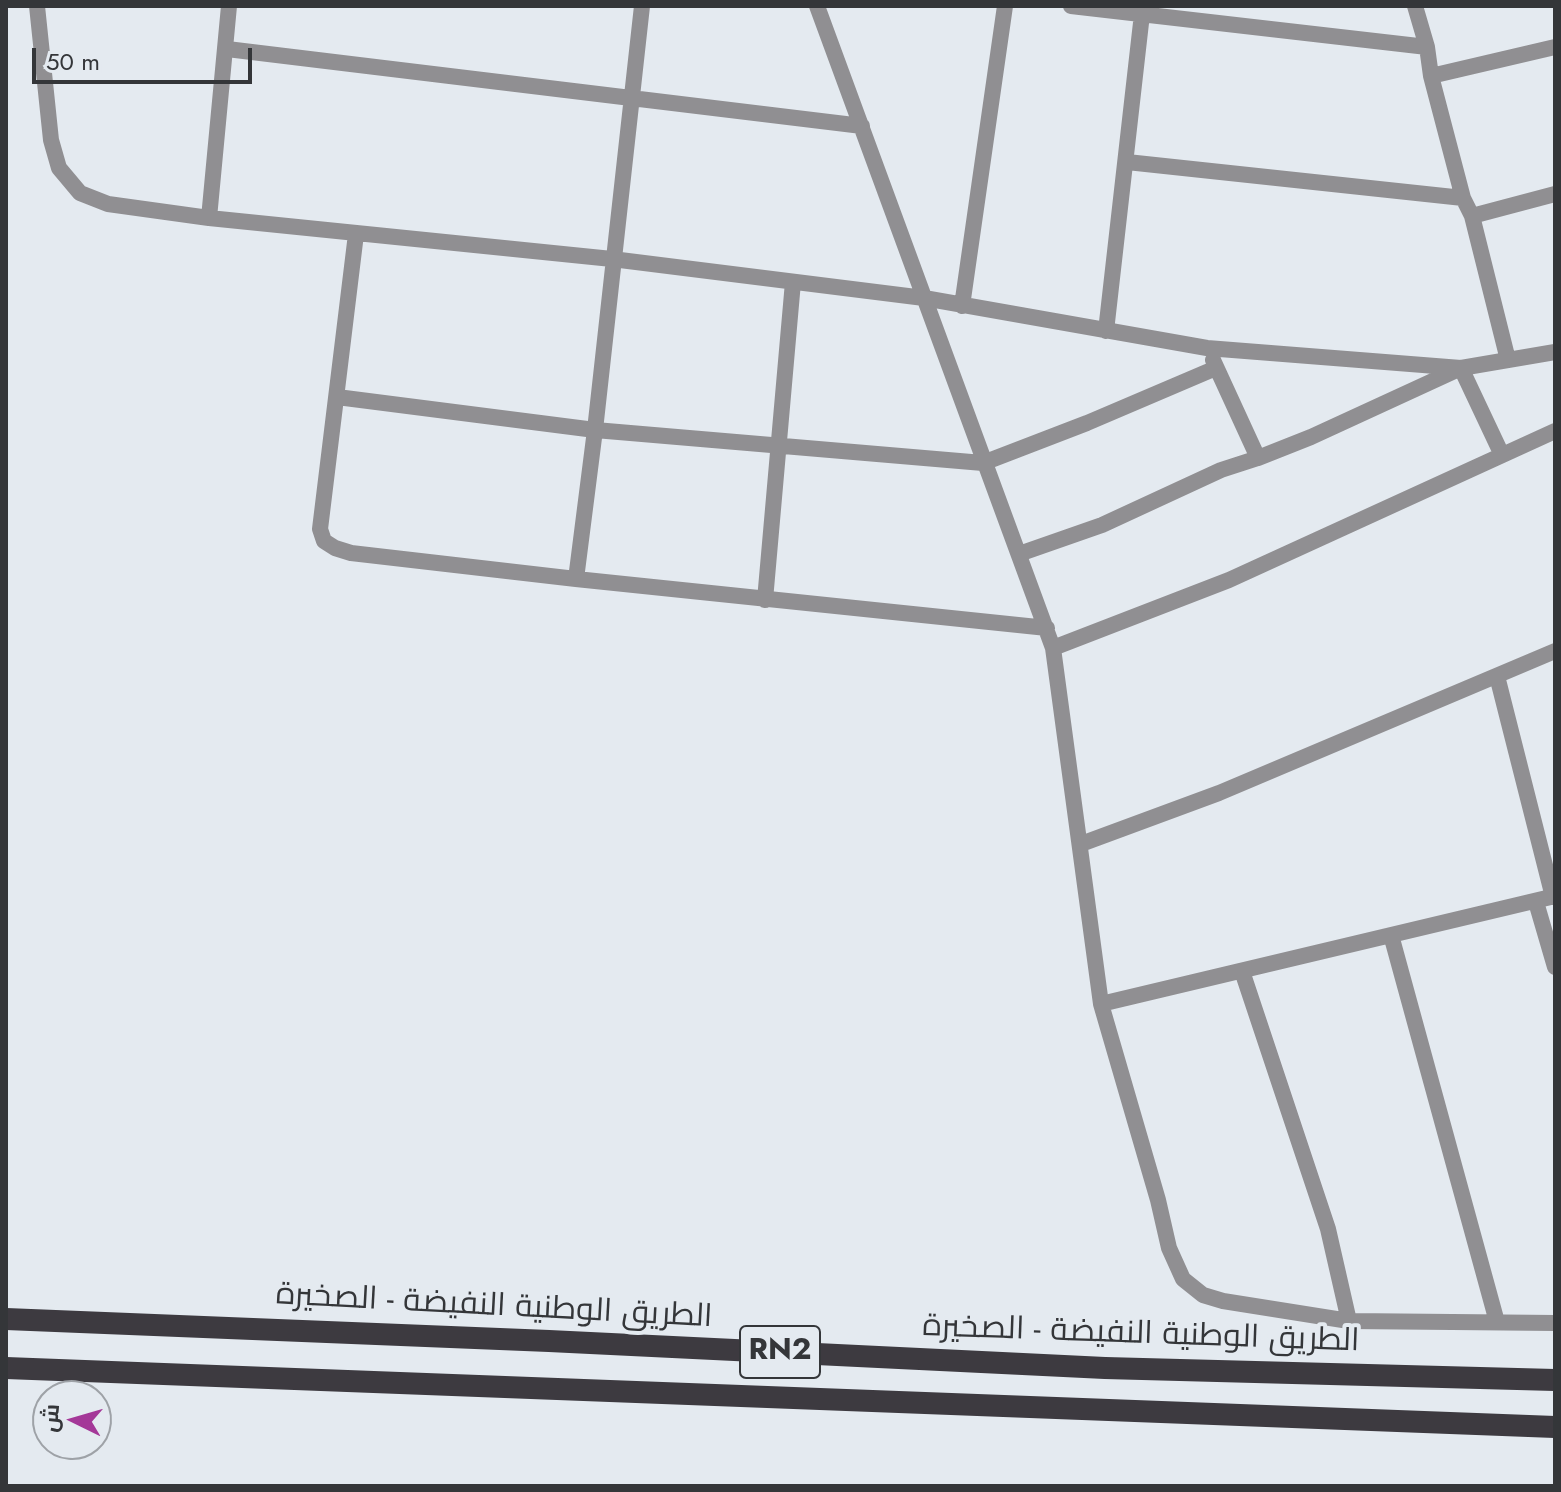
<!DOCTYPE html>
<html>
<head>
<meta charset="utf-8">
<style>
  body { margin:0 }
  #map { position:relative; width:1561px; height:1492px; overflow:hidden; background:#e4eaf0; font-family:Jost,Cairo,sans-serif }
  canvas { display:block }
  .frame { position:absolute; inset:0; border:8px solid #343639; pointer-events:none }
  .north { position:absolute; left:32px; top:1380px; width:80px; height:80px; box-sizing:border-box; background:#e4eaf0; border:2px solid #9ea2a7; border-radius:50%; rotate:275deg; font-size:22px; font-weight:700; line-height:32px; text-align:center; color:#343639 }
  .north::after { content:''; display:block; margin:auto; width:28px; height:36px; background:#a43898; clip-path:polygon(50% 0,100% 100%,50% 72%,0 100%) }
  .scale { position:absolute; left:32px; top:48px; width:220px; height:36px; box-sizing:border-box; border:4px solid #343639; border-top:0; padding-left:10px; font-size:24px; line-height:28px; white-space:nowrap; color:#343639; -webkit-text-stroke:6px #e4eaf0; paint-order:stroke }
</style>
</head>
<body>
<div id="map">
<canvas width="1561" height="1492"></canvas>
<div class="frame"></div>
<div class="north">ش</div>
<div class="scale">50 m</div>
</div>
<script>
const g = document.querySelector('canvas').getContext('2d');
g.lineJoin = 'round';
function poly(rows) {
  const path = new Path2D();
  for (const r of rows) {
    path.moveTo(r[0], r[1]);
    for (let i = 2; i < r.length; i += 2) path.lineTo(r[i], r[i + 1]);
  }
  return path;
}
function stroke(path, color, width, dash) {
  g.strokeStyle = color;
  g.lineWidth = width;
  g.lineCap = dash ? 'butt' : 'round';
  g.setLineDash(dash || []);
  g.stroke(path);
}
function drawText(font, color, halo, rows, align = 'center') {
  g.font = font + ' Jost,Cairo,sans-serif';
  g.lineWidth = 8;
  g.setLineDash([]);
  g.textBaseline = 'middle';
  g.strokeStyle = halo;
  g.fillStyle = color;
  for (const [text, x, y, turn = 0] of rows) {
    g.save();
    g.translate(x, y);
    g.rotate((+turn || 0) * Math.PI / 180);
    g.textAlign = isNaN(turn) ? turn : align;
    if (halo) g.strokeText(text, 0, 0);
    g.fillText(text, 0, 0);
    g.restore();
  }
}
stroke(poly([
  [37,6,51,140,59,168,80,193,108,204,209,218],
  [229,6,209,218,612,259,924,298,1207,348,1461,368,1555,352],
  [817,6,1053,648,1101,1004,1158,1200,1169,1248,1183,1279,1203,1295,1223,1301,1349,1321,1555,1323],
  [1071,6,1427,47],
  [1415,6,1427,47,1431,76,1463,198,1472,216,1508,360],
  [227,49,862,126],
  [1431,76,1555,47],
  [1127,162,1463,198],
  [1472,216,1555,194],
  [356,234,320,529,324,541,335,548,351,553,576,579,1047,628],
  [962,306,1005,6],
  [1106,331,1142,14],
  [337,397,595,430,983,463,1087,423,1216,368],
  [1258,458,1311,437,1461,368,1502,455],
  [1019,554,1102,525,1221,470,1258,458,1213,360],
  [576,579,595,430,642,6],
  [765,600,793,282],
  [1053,648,1229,580,1555,431],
  [1497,676,1553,897],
  [1081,844,1219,793,1555,651],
  [1536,902,1555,967],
  [1391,935,1497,1322],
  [1242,971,1328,1229,1349,1321],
  [1101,1004,1555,896]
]), '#908f92', 16);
stroke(poly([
  [6,1319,549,1341,1105,1368,1555,1380],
  [6,1368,1555,1427]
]), '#3d3a40', 22);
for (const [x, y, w] of [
  [780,1352,80]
]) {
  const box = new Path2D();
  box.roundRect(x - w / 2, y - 26, w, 52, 6);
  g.fillStyle = '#e4eaf0';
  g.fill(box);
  stroke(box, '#343639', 2);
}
drawText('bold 30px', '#343639', null, [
  ["RN2",780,1352]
]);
drawText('32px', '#343639', '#e4eaf0', [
  ["الطريق الوطنية النفيضة - الصخيرة",494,1307,3],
  ["الطريق الوطنية النفيضة - الصخيرة",1141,1335,2]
]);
</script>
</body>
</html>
